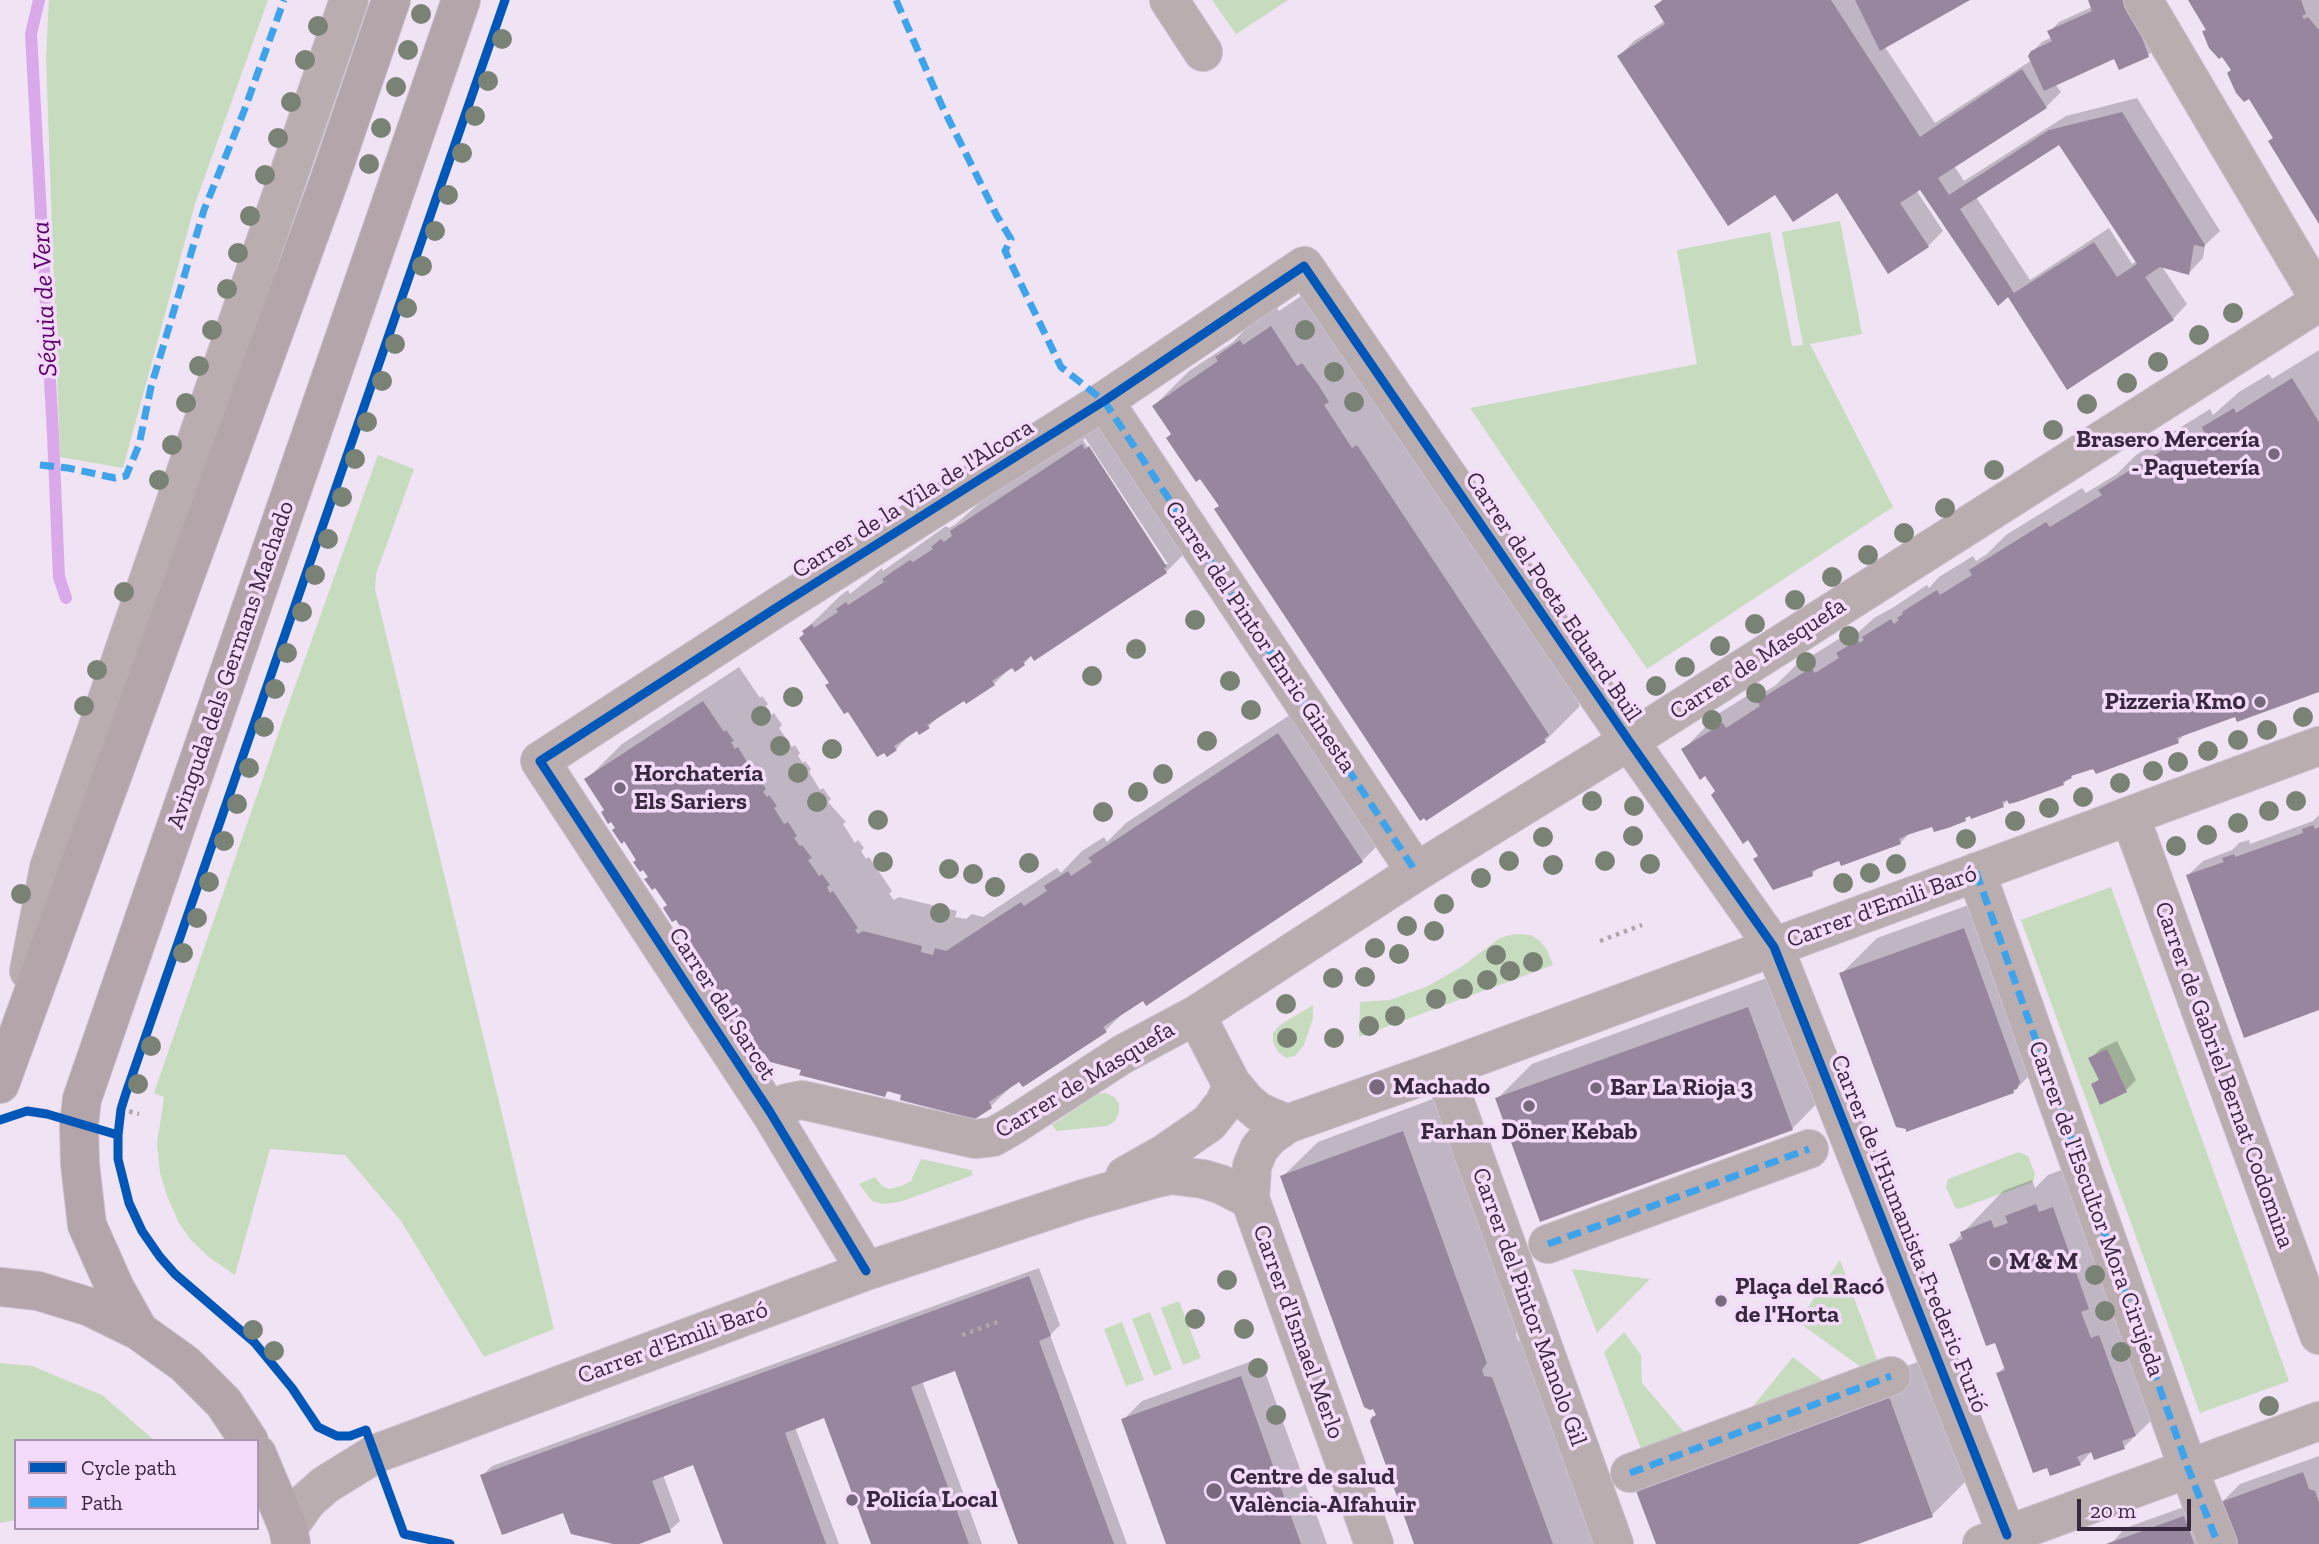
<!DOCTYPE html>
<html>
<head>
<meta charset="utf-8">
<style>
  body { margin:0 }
  #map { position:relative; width:2319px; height:1544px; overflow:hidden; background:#f0e3f4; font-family:"Zilla Slab",serif }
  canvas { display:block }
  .legend { position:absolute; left:14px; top:1439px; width:245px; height:91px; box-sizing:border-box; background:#f4dbfc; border:2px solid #a993b0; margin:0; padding:9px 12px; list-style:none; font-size:21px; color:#38283d }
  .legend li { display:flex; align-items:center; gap:14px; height:35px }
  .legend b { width:35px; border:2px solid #a993b0 }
  .scale { position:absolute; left:2077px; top:1499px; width:114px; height:32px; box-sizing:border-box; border:4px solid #38283d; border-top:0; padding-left:9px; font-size:21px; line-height:24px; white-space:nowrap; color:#38283d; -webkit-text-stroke:5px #f4dbfc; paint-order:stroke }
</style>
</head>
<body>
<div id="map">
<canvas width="2319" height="1544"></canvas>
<ul class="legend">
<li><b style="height:9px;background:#0057b8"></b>Cycle path</li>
<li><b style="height:9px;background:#3fa3ec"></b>Path</li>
</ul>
<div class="scale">20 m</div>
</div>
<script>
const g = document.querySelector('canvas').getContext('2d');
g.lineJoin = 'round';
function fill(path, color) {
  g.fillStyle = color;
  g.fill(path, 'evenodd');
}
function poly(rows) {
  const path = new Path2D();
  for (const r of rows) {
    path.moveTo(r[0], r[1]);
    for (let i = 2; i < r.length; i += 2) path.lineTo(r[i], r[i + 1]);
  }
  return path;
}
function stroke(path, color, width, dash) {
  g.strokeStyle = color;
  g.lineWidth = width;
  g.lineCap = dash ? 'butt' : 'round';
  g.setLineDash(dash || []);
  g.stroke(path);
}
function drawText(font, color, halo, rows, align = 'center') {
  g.font = font + ' "Zilla Slab",serif';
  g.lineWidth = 7;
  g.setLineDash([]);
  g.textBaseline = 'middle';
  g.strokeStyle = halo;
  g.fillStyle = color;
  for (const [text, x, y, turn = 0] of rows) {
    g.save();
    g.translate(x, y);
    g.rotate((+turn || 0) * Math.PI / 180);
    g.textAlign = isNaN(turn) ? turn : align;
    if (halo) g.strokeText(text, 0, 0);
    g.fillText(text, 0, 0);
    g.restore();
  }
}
fill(poly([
  [49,0,268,0,195,204,123,468,60,457,46,57],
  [1212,0,1288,0,1236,34],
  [1840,221,1862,334,1810,344,1893,507,1647,669,1470,408,1697,364,1677,250,1770,232,1792,346,1803,345,1782,232],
  [378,455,414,469,376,574,375,589,554,1329,484,1357,401,1221,345,1155,270,1149,235,1275,210,1258,191,1240,179,1223,167,1196,160,1173,157,1144,164,1097,154,1093,284,717],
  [2111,887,2289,1381,2200,1413,2021,920],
  [1514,934,1531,935,1540,941,1547,950,1553,965,1359,1037,1360,1002,1390,1000,1428,986,1461,967,1500,938],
  [1313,1005,1313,1018,1304,1045,1295,1056,1286,1058,1278,1052,1273,1042,1273,1033,1280,1025],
  [1106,1093,1114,1097,1119,1103,1119,1113,1115,1121,1107,1126,1057,1131,1052,1125,1098,1094],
  [2019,1152,2028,1156,2035,1174,2033,1182,1959,1209,1955,1207,1946,1187,1948,1179],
  [921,1159,971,1170,973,1175,900,1202,883,1204,872,1201,859,1184,875,1177,882,1186,889,1189,901,1186,911,1181],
  [1840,1260,1879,1365,1865,1370,1798,1322],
  [1572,1269,1650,1279,1597,1333],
  [1179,1301,1201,1358,1183,1365,1161,1308],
  [1150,1312,1172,1369,1154,1376,1132,1319],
  [1122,1322,1144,1380,1126,1386,1104,1329],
  [1624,1332,1641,1355,1642,1383,1689,1438,1644,1457,1604,1352],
  [1793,1357,1831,1387,1744,1417],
  [0,1363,32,1366,102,1395,155,1441,16,1441,16,1520,0,1523]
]), '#c7dbbf');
fill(poly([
  [1662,0,1966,0,1885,47,1935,123,2032,60,2032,52,2042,42,2052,37,2049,32,2059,22,2092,7,2090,0,2158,46,2148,55,2115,57,2055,84,2061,92,2046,107,1954,166,1964,181,2066,116,2137,98,2220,231,2205,245,2203,258,2189,273,2161,265,2187,304,2173,319,2008,295,1920,188,1916,190,1943,231,1928,246,1837,191,1776,192,1619,56,1634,41,1665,21,1656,6],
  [2059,142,2137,261,2132,264,2109,228,2030,280,1976,197],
  [2190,0,2319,0,2319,221,2275,138,2233,70,2204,32,2207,29],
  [1307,292,1583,699,1578,703,1580,706,1545,741,1220,505,1154,406,1189,371,1233,342,1253,321,1276,306,1279,311],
  [2319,350,2319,690,2236,715,2186,733,2178,741,2074,773,2063,784,2009,799,2003,805,1970,814,1965,819,1933,825,1909,834,1900,843,1840,858,1821,865,1812,874,1760,855,1705,774,1683,750,1718,714,1758,689,1761,694,1776,685,1795,666,1847,634,1851,639,1874,618,1894,607,1927,585,1929,588,1939,577,1973,556,1976,561,1987,554,2006,535,2082,488,2086,493,2117,474,2136,455,2210,409,2213,415,2239,392,2269,374,2272,379],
  [1118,410,1201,537,1166,572,1032,655,1024,664,1012,666,994,684,964,698,944,711,928,727,912,732,896,749,830,682,804,631,840,596,848,590,850,594,882,568,883,571,946,526,949,528,956,524,987,496],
  [1085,438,1168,564,1164,564,1083,440],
  [739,667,760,698,762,696,768,704,766,706,771,715,774,713,782,725,779,728,792,747,795,745,800,753,798,756,803,763,805,761,811,769,809,772,820,790,823,788,831,799,828,802,846,822,843,824,855,843,858,840,864,848,861,851,866,859,869,857,892,891,889,894,894,900,899,897,957,911,955,917,966,919,972,914,983,917,1057,868,1061,873,1082,851,1104,837,1107,842,1126,823,1314,699,1397,826,1362,861,1128,1008,1106,1030,1014,1084,991,1106,975,1117,903,1093,890,1090,884,1095,803,1069,756,1038,586,780,622,744],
  [2319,815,2319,1008,2188,875,2203,861,2232,850,2239,843,2249,840,2250,844,2313,821],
  [1999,894,2049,1056,2013,1092,1841,974,1877,938],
  [1783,972,1827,1093,1792,1129,1497,1099,1532,1064],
  [2117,1041,2136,1080,2126,1090,2101,1102,2093,1085,2100,1078,2090,1059,2100,1049],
  [1438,1097,1522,1327,1516,1333,1517,1338,1519,1341,1527,1343,1600,1544,1415,1544,1377,1414,1282,1177,1318,1142],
  [2077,1164,2166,1406,2124,1447,2095,1458,2092,1451,2080,1464,1998,1373,2006,1366,1951,1245,2003,1191,2032,1180,2035,1188,2048,1175],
  [1039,1268,1060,1325,1050,1335,1127,1544,1020,1544,956,1369,922,1381,982,1544,873,1544,825,1416,795,1427,839,1544,725,1544,695,1463,663,1475,680,1521,670,1530,634,1544,620,1544,564,1510,482,1476,492,1466],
  [1260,1358,1327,1544,1168,1544,1123,1420,1142,1401],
  [1923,1360,1967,1480,1932,1515,1853,1544,1658,1544,1672,1453],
  [2319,1456,2319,1544,2220,1504,2240,1484],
  [2198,1502,2213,1544,2111,1544,2125,1528]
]), '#0003');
stroke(poly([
  [39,0,31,34,53,435,59,577,66,598]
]), '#daa9ea', 12);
fill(poly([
  [1663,0,1831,0,1920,137,2022,69,2047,108,1938,178,1949,195,2049,130,2122,112,2205,245,2204,247,2194,245,2189,275,2160,267,2145,277,2174,320,2067,390,2008,297,1998,306,1920,190,1900,203,1929,247,1888,274,1837,193,1793,222,1775,195,1728,226,1617,56,1665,24,1654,6],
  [2059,145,2137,264,2117,277,2094,242,2014,293,1960,209],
  [1855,0,1970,0,1880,51],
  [2088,0,2126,0,2133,12,2149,57,2119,70,2114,59,2044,91,2028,56,2031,51,2052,41,2047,31,2092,11],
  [2188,0,2301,0,2306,14,2302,16,2304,19,2308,17,2319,30,2319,224,2268,141,2273,138,2249,99,2244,102,2236,93,2227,73,2231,70,2222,57,2219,59,2209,48,2202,31,2206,30],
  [1271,326,1297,366,1302,363,1319,386,1329,402,1324,405,1352,448,1357,445,1549,735,1544,739,1546,742,1426,821,1424,818,1420,821,1214,509,1219,506,1200,479,1196,482,1166,438,1171,434,1152,406,1218,361,1215,357,1240,340,1243,345],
  [2292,378,2319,422,2319,692,2237,722,2235,717,2177,738,2179,743,2096,774,2093,769,2071,776,2072,778,2063,782,2064,785,2017,802,2009,804,2007,800,2002,802,2004,807,1971,819,1970,816,1965,818,1966,821,1948,828,1934,832,1932,827,1907,835,1899,839,1901,844,1841,866,1839,861,1812,871,1813,876,1773,890,1753,859,1758,856,1748,840,1743,844,1711,795,1715,791,1705,776,1700,780,1681,749,1723,723,1726,728,1760,706,1757,701,1811,668,1815,673,1839,658,1836,653,1858,640,1859,643,1864,640,1862,637,1891,619,1894,624,1899,620,1897,618,1903,614,1902,612,1937,590,1940,595,1972,575,1969,570,2046,522,2050,527,2102,495,2098,490,2174,443,2178,449,2204,432,2202,427,2234,408,2236,413],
  [1082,444,1085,449,1089,446,1167,567,1164,568,1167,573,1034,661,1031,656,1023,662,1025,665,1015,672,1012,668,992,681,995,685,966,704,964,701,927,725,930,728,919,735,917,731,894,746,897,750,887,757,884,753,877,757,848,712,844,714,825,685,829,683,799,638,804,634,802,631,812,624,814,628,838,612,836,609,846,602,848,605,884,582,882,579,910,560,913,562,933,549,931,547,941,539,944,542,952,536,950,531],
  [703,701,724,732,726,730,734,741,731,742,735,749,738,747,747,762,745,764,756,781,759,779,766,789,763,792,767,797,769,795,777,806,774,808,784,824,788,822,797,836,794,838,800,846,802,845,812,858,808,860,819,876,822,874,830,885,827,887,830,893,833,891,858,928,855,930,858,934,863,931,922,946,921,952,933,955,935,948,946,951,1021,902,1024,906,1047,891,1044,886,1068,871,1071,876,1092,862,1088,858,1278,733,1363,862,1146,1006,1143,1001,1103,1027,1107,1032,1023,1087,1019,1082,989,1102,992,1108,975,1119,939,1110,900,1100,901,1095,887,1091,885,1097,799,1075,801,1070,770,1062,764,1053,760,1055,751,1040,754,1038,739,1016,736,1018,727,1004,730,1002,725,994,722,997,709,976,712,974,707,967,704,970,697,958,700,957,689,940,686,942,677,928,680,926,676,920,672,922,663,908,667,905,655,888,652,890,644,879,648,877,643,870,640,872,633,862,636,860,624,841,622,844,620,842,612,830,615,828,611,822,608,824,601,812,604,810,584,779],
  [2313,825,2315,829,2319,827,2319,1010,2244,1038,2186,875,2224,862,2222,858,2234,854,2235,857,2303,833,2302,829],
  [1964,928,2020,1082,2017,1089,2013,1090,2014,1093,1906,1132,1906,1129,1896,1127,1839,973],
  [1748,1007,1793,1130,1540,1222,1495,1098],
  [2107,1049,2127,1092,2100,1105,2091,1084,2099,1080,2088,1058],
  [1403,1131,1487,1363,1482,1370,1484,1376,1492,1377,1553,1544,1414,1544,1370,1421,1372,1417,1376,1415,1373,1409,1370,1410,1364,1407,1280,1176],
  [2036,1204,2039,1212,2053,1207,2089,1309,2081,1312,2091,1338,2099,1335,2136,1436,2122,1441,2125,1449,2094,1460,2091,1452,2084,1454,2077,1457,2081,1465,2050,1476,2047,1468,2033,1473,1996,1373,2005,1370,1995,1343,1986,1346,1949,1244,1963,1239,1960,1232,1991,1220,1994,1228,2008,1223,2005,1216],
  [1029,1276,1051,1336,1039,1341,1114,1544,1018,1544,955,1371,911,1387,969,1544,871,1544,824,1418,785,1433,826,1544,723,1544,693,1465,652,1481,671,1532,639,1544,613,1544,571,1534,563,1513,502,1535,480,1475],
  [1241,1376,1301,1544,1166,1544,1121,1419],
  [1888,1394,1933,1517,1858,1544,1656,1544,1635,1488],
  [2303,1472,2309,1489,2315,1491,2319,1502,2319,1544,2233,1544,2218,1503],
  [2184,1516,2194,1544,2106,1544]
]), '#97869d');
const minor = poly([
  [1169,0,1203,52],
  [2143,0,2319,298],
  [1104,401,1416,872],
  [2130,816,2319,1335],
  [1976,872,2188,1468,2218,1544],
  [29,971,49,868,349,0],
  [1196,1015,1231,1083,1246,1101,1259,1112,1287,1124],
  [1443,1069,1614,1544],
  [770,1112,787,1103,802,1100,975,1139,993,1137,1012,1126,1123,1054,1196,1015,1416,872,1629,741,2319,302],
  [1125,1176,1164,1154,1209,1123,1224,1104,1230,1091,1231,1083],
  [1548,1244,1809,1149],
  [866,1271,770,1112,540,761,779,606,1104,401,1304,266,1629,741,1774,947,2007,1535],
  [1630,1473,1891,1376],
  [288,1528,307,1501,325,1485,375,1454,866,1271,1083,1199,1153,1179,1171,1175,1203,1179,1220,1184,1250,1199],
  [1374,1544,1250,1199,1252,1166,1259,1149,1269,1137,1287,1124,1443,1069,2319,746],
  [1982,1544,2319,1421]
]);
const major = poly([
  [0,1084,329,181,391,0],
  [0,1287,38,1291,90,1307,139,1331,185,1364,224,1403,249,1441],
  [139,1331,115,1288,87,1225,80,1164,79,1124,82,1099,461,0],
  [257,1454,288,1528,291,1544]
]);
stroke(minor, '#cabfce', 40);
stroke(major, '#cabfce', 40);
stroke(poly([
  [1600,941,1642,925],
  [121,1109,139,1114],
  [962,1335,1000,1321]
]), '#afa5ab', 4.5, [3.5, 5]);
stroke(minor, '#b9adaf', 38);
stroke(major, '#b3a5a9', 38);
stroke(poly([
  [896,0,942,106,997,216,1011,239,1005,251,1061,367,1104,401,1416,872],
  [40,465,68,468,115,478,126,476,139,445,151,387,204,210,244,111,284,0],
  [1976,872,2188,1468,2218,1544],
  [1548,1244,1809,1149],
  [1630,1473,1891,1376]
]), '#3fa3ec', 7, [14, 7]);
stroke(poly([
  [0,1120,27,1111,47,1114,118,1135],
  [866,1271,770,1112,540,761,779,606,1104,401,1304,266,1629,741,1774,947,2007,1535],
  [450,1544,404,1534,366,1430,350,1436,337,1436,318,1427,292,1388,254,1342,175,1274,160,1257,142,1231,129,1203,118,1159,118,1135,121,1109,126,1093,505,0]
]), '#0057b8', 9);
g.fillStyle = '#7a8276';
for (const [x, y] of [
  [421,14],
  [318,26],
  [502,39],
  [408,50],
  [305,60],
  [488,81],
  [396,87],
  [291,102],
  [475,116],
  [381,128],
  [278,138],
  [462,153],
  [369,164],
  [265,175],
  [448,195],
  [250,216],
  [435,231],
  [238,253],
  [422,266],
  [227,289],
  [407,308],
  [2233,313],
  [212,330],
  [1305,330],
  [2199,335],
  [395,344],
  [2158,362],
  [199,366],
  [1334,372],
  [382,381],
  [2127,383],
  [1354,402],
  [186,403],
  [2087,404],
  [367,422],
  [2053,430],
  [172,445],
  [355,459],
  [1994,470],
  [159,480],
  [342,497],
  [1945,508],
  [1904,533],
  [328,539],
  [1868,555],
  [315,575],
  [1832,577],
  [124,592],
  [1795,600],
  [302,612],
  [1195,620],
  [1755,624],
  [1849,636],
  [1720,646],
  [1136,649],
  [287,653],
  [1806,662],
  [1685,667],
  [97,670],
  [1092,676],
  [1230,681],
  [1656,686],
  [275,689],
  [1756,693],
  [793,697],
  [84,706],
  [1251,710],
  [761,716],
  [2303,717],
  [1712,720],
  [264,727],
  [2267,730],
  [2238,740],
  [1207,741],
  [780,746],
  [832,749],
  [2208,751],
  [2178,762],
  [249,768],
  [2153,771],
  [798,773],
  [1163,774],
  [2120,783],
  [1138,792],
  [2083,797],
  [1592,801],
  [2296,801],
  [817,802],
  [237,804],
  [1634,806],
  [2049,808],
  [2269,811],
  [1103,812],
  [878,820],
  [2015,821],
  [2238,823],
  [2207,835],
  [1633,836],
  [1543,837],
  [1966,839],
  [224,841],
  [2176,846],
  [1509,861],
  [1605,861],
  [883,862],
  [1029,863],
  [1650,864],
  [1896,864],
  [1553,865],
  [949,869],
  [1870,873],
  [973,874],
  [1481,878],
  [209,882],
  [1843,883],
  [995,887],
  [21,894],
  [1444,904],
  [940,913],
  [197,918],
  [1407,926],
  [1434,931],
  [1375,948],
  [183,953],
  [1399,954],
  [1496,955],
  [1533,962],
  [1510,971],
  [1365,977],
  [1333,978],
  [1487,980],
  [1463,989],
  [1436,999],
  [1286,1004],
  [1395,1016],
  [1369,1026],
  [1287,1038],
  [1334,1038],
  [151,1046],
  [138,1084],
  [2095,1275],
  [1227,1280],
  [2105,1311],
  [1195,1319],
  [1244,1329],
  [253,1330],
  [274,1351],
  [2121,1352],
  [1258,1368],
  [2269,1406],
  [1276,1415],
  [1308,1506]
]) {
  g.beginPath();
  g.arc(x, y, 10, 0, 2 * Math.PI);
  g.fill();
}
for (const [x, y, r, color] of [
  [2274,454,7,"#78697d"],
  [2260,702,7,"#78697d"],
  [620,788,7,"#78697d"],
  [1377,1087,9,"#78697d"],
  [1596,1088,7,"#78697d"],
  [1529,1106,7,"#78697d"],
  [1995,1262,7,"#78697d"],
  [1721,1301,7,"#78697d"],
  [1214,1491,9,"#78697d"],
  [852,1500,7,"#78697d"]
]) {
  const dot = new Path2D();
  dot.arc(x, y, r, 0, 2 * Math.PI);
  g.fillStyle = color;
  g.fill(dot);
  stroke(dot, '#f4dbfc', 2.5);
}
drawText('bold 24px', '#38283d', '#f4dbfc', [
  ["Brasero Mercería",2260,440,"right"],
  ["- Paquetería",2260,468,"right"],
  ["Pizzeria Km0",2246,702,"right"],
  ["Horchatería",634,774],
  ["Els Sariers",634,802],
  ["Machado",1393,1087],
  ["Bar La Rioja 3",1610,1088],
  ["Farhan Döner Kebab",1529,1132,"center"],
  ["M & M",2009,1262],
  ["Plaça del Racó",1735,1287],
  ["de l'Horta",1735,1315],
  ["Centre de salud",1230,1477],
  ["València-Alfahuir",1230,1505],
  ["Policía Local",866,1500]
], 'left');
drawText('24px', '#38283d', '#f4dbfc', [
  ["Carrer de la Vila de l'Alcora",913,499,-32],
  ["Carrer del Poeta Eduard Buïl",1553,597,56],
  ["Carrer del Pintor Enric Ginesta",1260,637,56],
  ["Carrer de Masquefa",1758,659,-33],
  ["Avinguda dels Germans Machado",231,665,-71],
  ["Carrer d'Emili Baró",1882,907,-20],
  ["Carrer del Sarcet",722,1004,57],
  ["Carrer de Gabriel Bernat Codomina",2224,1075,70],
  ["Carrer de Masquefa",1085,1080,-31],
  ["Carrer de l'Escultor Mora Cirujeda",2096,1209,70],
  ["Carrer de l'Humanista Frederic Furió",1909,1234,68],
  ["Carrer del Pintor Manolo Gil",1529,1307,70],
  ["Carrer d'Ismael Merlo",1298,1332,70],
  ["Carrer d'Emili Baró",673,1343,-20]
]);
drawText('italic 26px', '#5a016f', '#f4dbfc', [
  ["Séquia de Vera",45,299,-93]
]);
</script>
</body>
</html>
